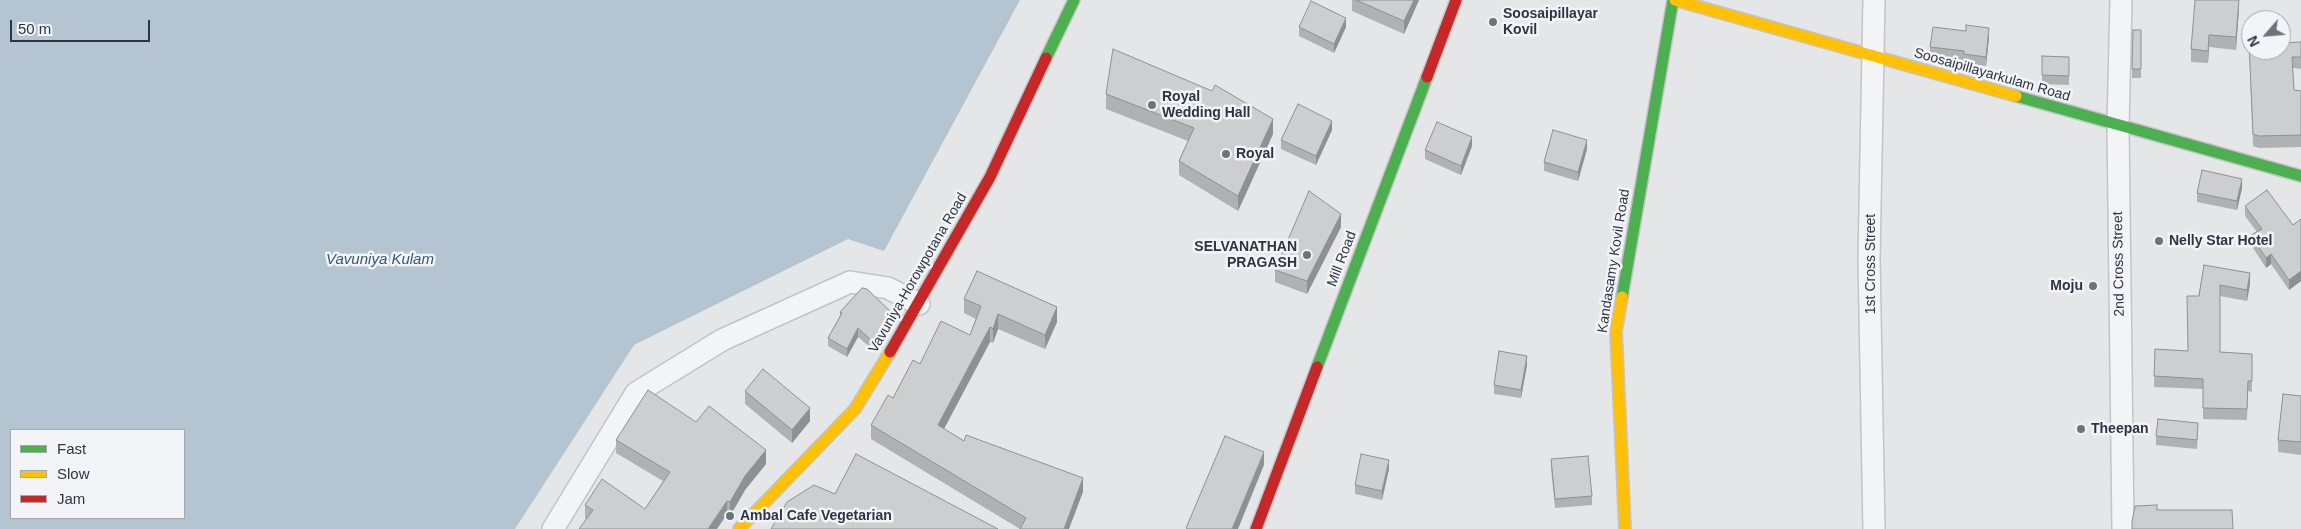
<!DOCTYPE html>
<html>
<head>
<meta charset="utf-8">
<style>
  body { margin:0 }
  #map { position:relative; width:2301px; height:529px; overflow:hidden; background:#e4e6e8; font-family:Arial,sans-serif }
  canvas { display:block }
  .legend { position:absolute; left:10px; top:429px; width:175px; height:90px; box-sizing:border-box; background:#f2f4f7; border:1px solid #a3a8ae; margin:0; padding:6px 9px; list-style:none; font-size:15px; color:#2c3540 }
  .legend li { display:flex; align-items:center; gap:10px; height:25px }
  .legend b { width:25px; border:1px solid #a3a8ae }
  .north { position:absolute; left:2241px; top:10px; width:50px; height:50px; box-sizing:border-box; background:#f2f4f7; border:1px solid #a3a8ae; border-radius:50%; rotate:243deg; font-size:14px; font-weight:700; line-height:20px; text-align:center; color:#2c3540 }
  .north::after { content:''; display:block; margin:auto; width:18px; height:22px; background:#6c737b; clip-path:polygon(50% 0,100% 100%,50% 72%,0 100%) }
  .scale { position:absolute; left:10px; top:20px; width:140px; height:22px; box-sizing:border-box; border:2px solid #2c3540; border-top:0; padding-left:6px; font-size:15px; line-height:18px; white-space:nowrap; color:#2c3540; -webkit-text-stroke:4px #f2f4f7; paint-order:stroke }
</style>
</head>
<body>
<div id="map">
<canvas width="2301" height="529"></canvas>
<ul class="legend">
<li><b style="height:6px;background:#4caf50"></b>Fast</li>
<li><b style="height:6px;background:#ffc107"></b>Slow</li>
<li><b style="height:6px;background:#c62828"></b>Jam</li>
</ul>
<div class="north">N</div>
<div class="scale">50 m</div>
</div>
<script>
const g = document.querySelector('canvas').getContext('2d');
g.lineJoin = 'round';
function fill(path, color) {
  g.fillStyle = color;
  g.fill(path, 'evenodd');
}
function poly(rows) {
  const path = new Path2D();
  for (const r of rows) {
    path.moveTo(r[0], r[1]);
    for (let i = 2; i < r.length; i += 2) path.lineTo(r[i], r[i + 1]);
  }
  return path;
}
function stroke(path, color, width, dash) {
  g.strokeStyle = color;
  g.lineWidth = width;
  g.lineCap = dash ? 'butt' : 'round';
  g.setLineDash(dash || []);
  g.stroke(path);
}
function drawText(font, color, halo, rows, align = 'center') {
  g.font = font + ' Arial,sans-serif';
  g.lineWidth = 5;
  g.setLineDash([]);
  g.textBaseline = 'middle';
  g.strokeStyle = halo;
  g.fillStyle = color;
  for (const [text, x, y, turn = 0] of rows) {
    g.save();
    g.translate(x, y);
    g.rotate((+turn || 0) * Math.PI / 180);
    g.textAlign = isNaN(turn) ? turn : align;
    if (halo) g.strokeText(text, 0, 0);
    g.fillText(text, 0, 0);
    g.restore();
  }
}
fill(poly([
  [0,0,1020,0,884,251,848,239,634,345,515,529,0,529],
  [11,430,184,430,184,518,11,518]
]), '#b4c4d1');
const street = poly([
  [1874,0,1869,259,1874,529],
  [2121,0,2118,126,2123,529],
  [553,529,636,393,722,340,850,282,888,288,919,304]
]);
const fast = poly([
  [1046,58,1074,0],
  [2016,96,2301,176],
  [1622,297,1673,0],
  [1317,367,1427,77]
]);
const slow = poly([
  [1675,0,2016,96],
  [1622,297,1616,331,1625,529],
  [739,529,855,409,890,352]
]);
const jam = poly([
  [1427,77,1456,0],
  [890,352,990,177,1046,58],
  [1256,529,1317,367]
]);
stroke(street, '#c2c4c6', 24);
stroke(fast, '#c2c4c6', 14);
stroke(slow, '#c2c4c6', 14);
stroke(jam, '#c2c4c6', 14);
stroke(street, '#f3f4f5', 21);
stroke(fast, '#4caf50', 11);
stroke(slow, '#ffc107', 11);
stroke(jam, '#c62828', 11);
fill(poly([
  [1352,0,1419,0,1404,34,1352,11],
  [2239,8,2236,50,2209,47,2208,63,2191,62,2191,49],
  [1299,27,1346,27,1334,53,1299,36],
  [2133,30,2141,30,2141,78,2132,78],
  [1989,37,1986,66,1964,63,1964,60,1930,56,1930,47],
  [2301,42,2301,69,2293,68,2294,90,2301,91,2301,147,2259,148,2253,146,2249,43],
  [2042,56,2069,57,2069,85,2042,84],
  [1212,91,1273,134,1238,211,1179,175,1179,161,1188,141,1106,109,1106,94],
  [1332,130,1316,165,1281,149,1281,140],
  [1472,146,1461,175,1425,159,1425,150],
  [1587,149,1578,181,1544,171,1544,162],
  [2242,188,2237,210,2197,202,2197,193],
  [2245,206,2293,225,2301,219,2301,281,2289,290,2271,264,2266,268,2251,245,2251,235,2257,232,2245,216],
  [1341,227,1307,294,1275,282,1275,270],
  [2204,265,2250,284,2247,301,2220,296,2220,352,2252,354,2252,392,2248,391,2247,420,2203,419,2203,389,2154,387,2155,349,2188,351],
  [964,299,1057,322,1045,349,998,329,993,343,990,342,944,429,964,441,1083,492,1020,529,871,439,871,425,893,398,970,335,976,319,964,313],
  [840,312,891,320,872,349,858,337,847,357,828,346,828,338,840,316],
  [1527,365,1521,398,1494,394,1494,385],
  [745,391,810,421,792,443,745,404],
  [2301,396,2301,455,2278,452,2278,440],
  [696,422,766,464,745,490,730,516,727,514,586,519,585,518,585,505,645,509,663,481,616,453,616,440],
  [2198,432,2197,449,2156,445,2156,436],
  [1551,459,1592,496,1592,505,1555,508,1551,468],
  [1389,469,1382,500,1355,494,1355,485]
]), '#afb1b3');
fill(poly([
  [1414,0,1419,0,1404,34,1404,21],
  [2239,0,2239,8,2236,50,2236,37],
  [1346,18,1346,27,1334,53,1334,44],
  [1989,28,1989,37,1986,66,1986,57],
  [2209,35,2209,47,2208,63,2208,51],
  [1273,119,1273,134,1238,211,1238,196],
  [1332,121,1332,130,1316,165,1316,156],
  [1472,137,1472,146,1461,175,1461,166],
  [1587,140,1587,149,1578,181,1578,172],
  [2242,179,2242,188,2237,210,2237,201],
  [1341,214,1341,227,1307,294,1307,281],
  [2271,254,2271,264,2266,268,2266,258],
  [2301,271,2301,281,2289,290,2289,280],
  [2250,273,2250,284,2247,301,2247,290],
  [1057,307,1057,322,1045,349,1045,335],
  [891,312,891,320,872,349,872,341],
  [998,314,998,329,993,343,993,329],
  [990,327,990,342,938,440,938,425],
  [858,328,858,337,847,357,847,349],
  [1527,356,1527,365,1521,398,1521,390],
  [810,408,810,421,792,443,792,430],
  [766,450,766,464,745,490,730,516,730,502,745,476],
  [1264,452,1264,465,1238,529,1232,529],
  [1389,460,1389,469,1382,500,1382,491],
  [1083,478,1083,492,1069,529,1064,529],
  [727,501,727,514,717,529,708,529]
]), '#8f9092');
const building = poly([
  [1356,0,1414,0,1404,21,1356,0],
  [2195,0,2239,0,2236,37,2209,35,2208,51,2191,49,2195,0],
  [1311,1,1346,18,1334,44,1299,27,1311,1],
  [1966,25,1989,28,1986,57,1964,54,1964,51,1930,47,1933,27,1966,31,1966,25],
  [2133,30,2141,30,2141,69,2132,69,2133,30],
  [2301,42,2301,57,2292,57,2294,90,2301,91,2301,135,2259,136,2253,134,2249,43,2251,43,2251,50,2281,50,2281,43,2301,42],
  [1113,49,1212,91,1215,85,1273,119,1238,196,1179,161,1194,128,1106,94,1113,49],
  [2042,56,2069,57,2069,76,2042,75,2042,56],
  [1298,104,1332,121,1316,156,1281,140,1298,104],
  [1437,122,1472,137,1461,166,1425,150,1437,122],
  [1553,130,1587,140,1578,172,1544,162,1553,130],
  [2202,170,2242,179,2237,201,2197,193,2202,170],
  [2267,190,2293,225,2301,219,2301,271,2289,280,2271,254,2266,258,2251,235,2262,229,2245,206,2267,190],
  [1309,191,1341,214,1307,281,1275,270,1309,191],
  [2204,265,2250,273,2247,290,2220,285,2220,352,2252,354,2252,381,2248,381,2247,409,2203,408,2203,379,2154,376,2155,349,2188,351,2187,296,2199,296,2204,265],
  [977,271,1057,307,1045,335,998,314,993,329,990,327,938,425,964,441,966,435,1083,478,1064,529,1020,529,1026,518,871,425,888,395,893,398,913,360,920,364,941,321,970,335,981,306,964,299,977,271],
  [862,288,867,289,891,312,872,341,858,328,847,349,828,338,842,313,840,312,862,288],
  [1499,351,1527,356,1521,390,1494,385,1499,351],
  [763,369,810,408,792,430,745,391,763,369],
  [648,390,696,422,709,406,766,450,745,476,730,502,727,501,708,529,579,529,593,510,585,505,602,479,645,509,670,472,616,440,648,390],
  [2283,394,2301,396,2301,442,2278,440,2283,394],
  [2158,419,2198,423,2197,440,2156,436,2158,419],
  [1225,436,1264,452,1232,529,1188,529,1186,528,1225,436],
  [856,454,998,529,771,529,787,502,814,485,835,494,856,454],
  [1361,454,1389,460,1382,491,1355,485,1361,454],
  [1588,456,1592,496,1555,499,1551,459,1588,456],
  [2157,505,2157,510,2232,510,2233,529,2132,529,2132,522,2135,506,2157,505]
]);
fill(building, '#ccced0');
stroke(building, '#8f9092', 1);
for (const [x, y, r, color] of [
  [1493,22,5,"#6c737b"],
  [1152,105,5,"#6c737b"],
  [1226,154,5,"#6c737b"],
  [2159,241,5,"#6c737b"],
  [1307,255,5,"#6c737b"],
  [2093,286,5,"#6c737b"],
  [2081,429,5,"#6c737b"],
  [730,516,5,"#6c737b"]
]) {
  const dot = new Path2D();
  dot.arc(x, y, r, 0, 2 * Math.PI);
  g.fillStyle = color;
  g.fill(dot);
  stroke(dot, '#f2f4f7', 2);
}
drawText('bold 14px', '#2c3540', '#f2f4f7', [
  ["Soosaipillayar",1503,14],
  ["Kovil",1503,30],
  ["Royal",1162,97],
  ["Wedding Hall",1162,113],
  ["Royal",1236,154],
  ["Nelly Star Hotel",2169,241],
  ["SELVANATHAN",1297,247,"right"],
  ["PRAGASH",1297,263,"right"],
  ["Moju",2083,286,"right"],
  ["Theepan",2091,429],
  ["Ambal Cafe Vegetarian",740,516]
], 'left');
drawText('14px', '#2c3540', '#f2f4f7', [
  ["Soosaipillayarkulam Road",1992,75,16],
  ["Mill Road",1342,259,-69],
  ["Kandasamy Kovil Road",1614,261,-81],
  ["1st Cross Street",1871,264,-90],
  ["2nd Cross Street",2119,264,-91],
  ["Vavuniya-Horowpotana Road",918,273,-60]
]);
drawText('italic 15px', '#395671', '#f2f4f7', [
  ["Vavuniya Kulam",380,260]
]);
</script>
</body>
</html>
